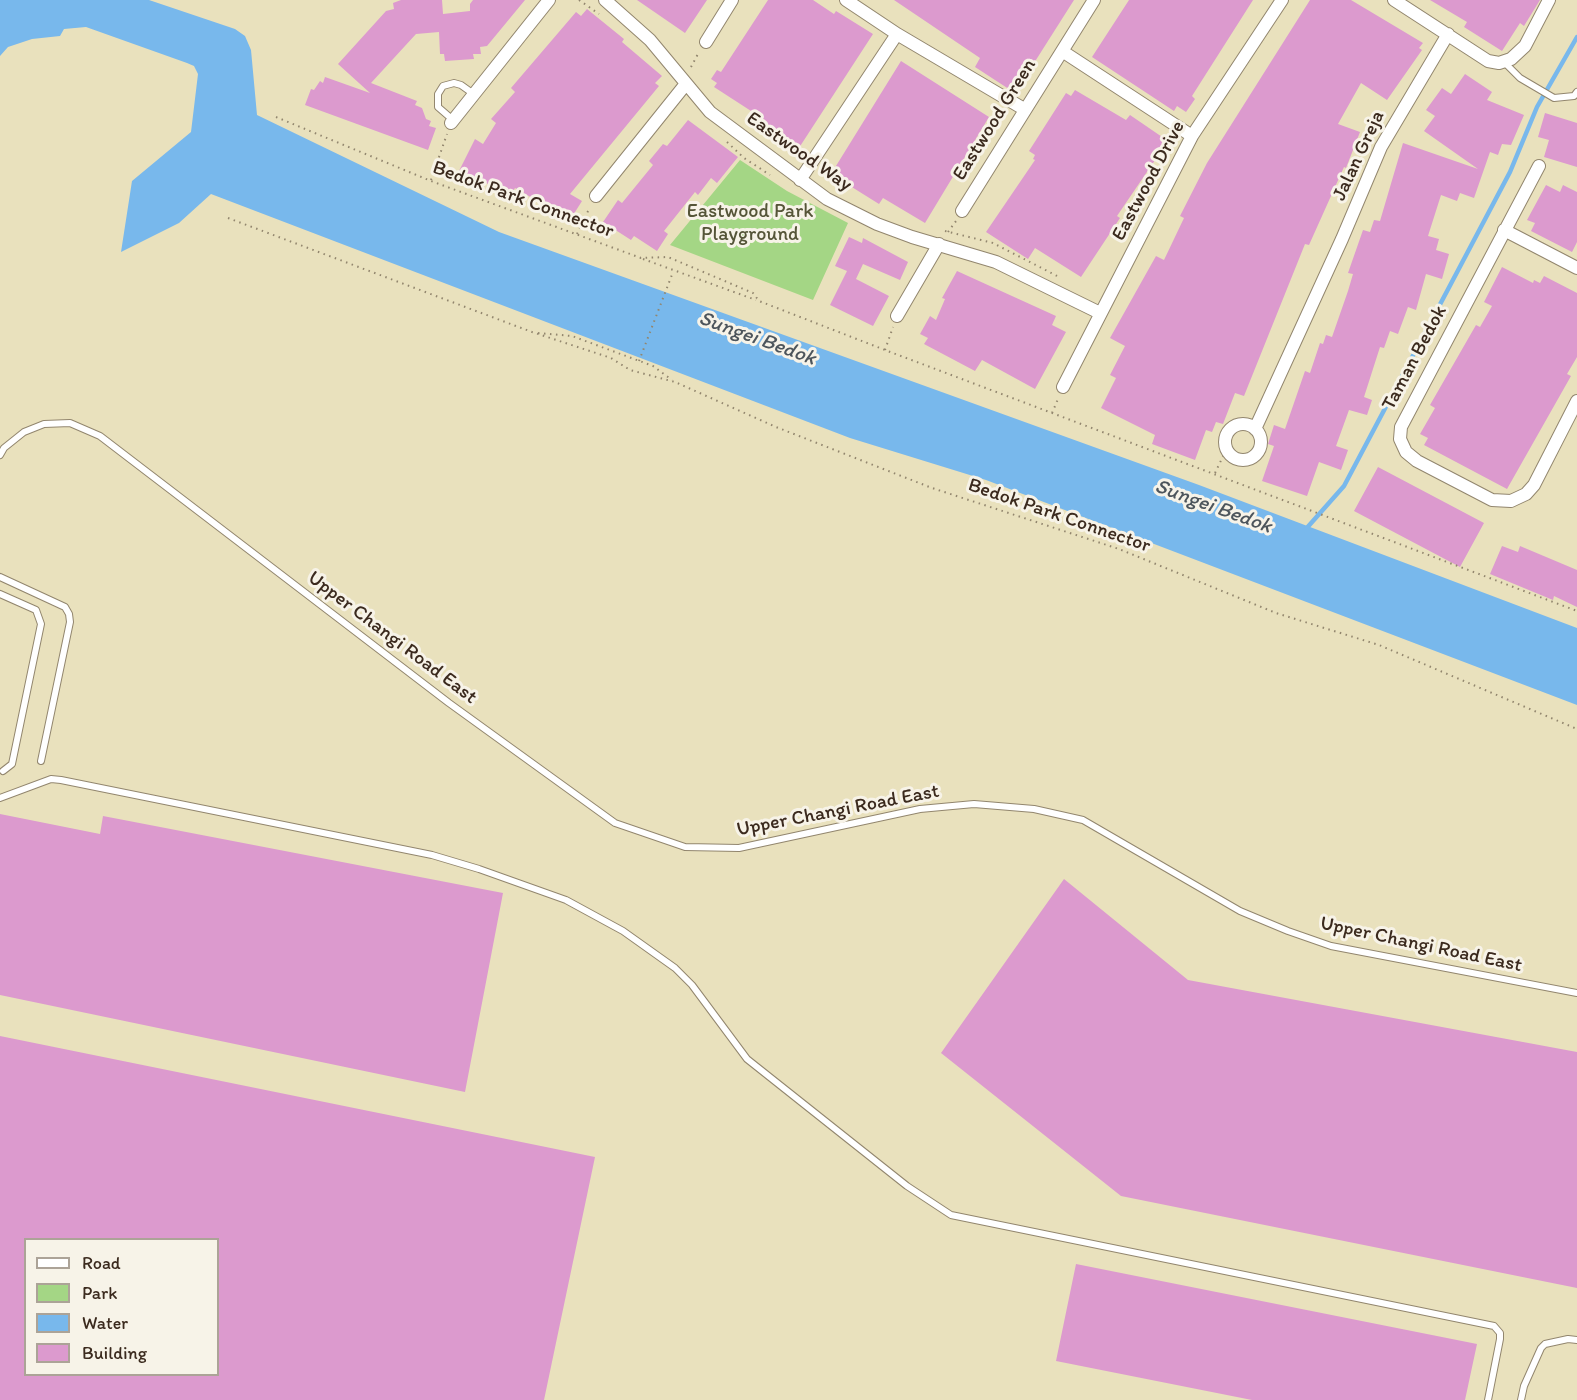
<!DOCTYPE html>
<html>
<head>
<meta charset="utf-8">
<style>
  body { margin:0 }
  #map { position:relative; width:1577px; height:1400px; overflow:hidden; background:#e9e1bd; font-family:Itim,sans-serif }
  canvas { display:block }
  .legend { position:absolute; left:24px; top:1238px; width:195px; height:138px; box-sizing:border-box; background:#f7f3e8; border:2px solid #aca397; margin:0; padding:8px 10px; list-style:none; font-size:18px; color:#3b2a1e }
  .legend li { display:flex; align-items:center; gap:12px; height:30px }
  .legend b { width:30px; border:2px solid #aca397 }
</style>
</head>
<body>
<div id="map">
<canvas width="1577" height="1400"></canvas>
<ul class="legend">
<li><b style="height:8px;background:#fff"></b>Road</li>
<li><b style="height:16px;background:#a4d685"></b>Park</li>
<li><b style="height:16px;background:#78b8ec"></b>Water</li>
<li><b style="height:16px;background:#dc9ace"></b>Building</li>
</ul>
</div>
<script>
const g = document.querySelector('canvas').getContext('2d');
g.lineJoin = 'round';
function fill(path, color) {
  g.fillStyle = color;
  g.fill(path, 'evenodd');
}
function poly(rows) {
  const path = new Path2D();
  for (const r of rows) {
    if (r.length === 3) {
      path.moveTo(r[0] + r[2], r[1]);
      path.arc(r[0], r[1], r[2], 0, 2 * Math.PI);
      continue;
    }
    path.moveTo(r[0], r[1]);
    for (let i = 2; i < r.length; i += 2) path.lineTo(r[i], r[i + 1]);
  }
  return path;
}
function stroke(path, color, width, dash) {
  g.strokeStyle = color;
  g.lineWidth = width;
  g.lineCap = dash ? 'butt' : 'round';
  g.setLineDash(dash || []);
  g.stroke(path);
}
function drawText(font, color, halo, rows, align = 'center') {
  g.font = font + ' Itim,sans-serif';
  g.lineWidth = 6;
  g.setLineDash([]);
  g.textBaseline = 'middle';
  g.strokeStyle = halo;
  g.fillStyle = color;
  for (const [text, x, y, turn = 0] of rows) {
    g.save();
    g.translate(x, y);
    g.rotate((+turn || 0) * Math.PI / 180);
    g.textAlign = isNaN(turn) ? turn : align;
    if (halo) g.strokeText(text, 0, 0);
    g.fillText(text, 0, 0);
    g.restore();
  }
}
fill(poly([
  [740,160,787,191,848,223,813,300,670,245]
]), '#a4d685');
fill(poly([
  [0,0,149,0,235,29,245,36,251,50,257,115,499,232,1199,485,1577,628,1577,705,986,480,850,438,211,194,179,223,121,252,132,181,191,132,198,74,194,66,187,63,86,27,64,29,60,36,32,39,8,47,0,56]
]), '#78b8ec');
stroke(poly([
  [1305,530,1344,486,1510,172,1537,107,1577,37]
]), '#78b8ec', 4.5);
fill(poly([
  [401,0,442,0,443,14,470,11,470,4,473,0,525,0,487,46,480,47,481,54,473,54,474,59,445,61,444,54,440,54,439,32,416,34,371,83,417,101,415,105,422,108,426,119,431,121,429,126,436,128,428,150,305,105,311,89,314,90,320,81,323,83,325,77,370,93,338,64,386,11,394,9,393,3],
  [637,0,707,0,685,33],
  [768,0,813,0,834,14,836,11,873,34,795,154,759,130,765,120,714,87,717,83,711,79,717,70,721,72],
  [894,0,1074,0,1015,93,975,67,980,58],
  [1129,0,1253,0,1192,96,1195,99,1186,112,1177,106,1174,111,1092,57],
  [1310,0,1351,0,1423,43,1419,48,1422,50,1387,100,1361,83,1338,124,1360,132,1346,168,1344,167,1309,245,1305,244,1244,396,1235,393,1223,424,1216,422,1212,432,1206,430,1195,460,1152,444,1155,435,1101,408,1116,378,1110,375,1125,346,1110,338,1156,256,1164,260,1184,218,1180,216,1207,163],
  [1430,0,1540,0,1524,26,1520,23,1502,51,1464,27,1467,22],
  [587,9,624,39,622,42,662,76,655,83,659,86,570,194,582,201,570,220,515,188,510,197,476,177,472,183,458,173,475,139,483,144,496,123,491,119,515,92,511,88,576,12,581,16],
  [901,61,989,117,925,223,883,198,879,204,831,174],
  [1465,74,1492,92,1487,100,1524,115,1511,145,1502,144,1498,155,1490,152,1474,198,1460,193,1457,201,1441,195,1428,236,1439,239,1436,250,1449,254,1442,279,1426,274,1416,310,1408,307,1398,334,1390,331,1384,348,1380,347,1364,397,1372,400,1367,415,1349,410,1336,446,1348,450,1341,470,1319,462,1307,496,1262,481,1274,446,1268,444,1274,425,1285,429,1305,371,1310,373,1320,343,1323,344,1326,335,1332,337,1348,291,1353,274,1348,273,1363,230,1370,232,1374,220,1380,221,1403,143,1478,169,1424,131,1435,116,1426,110,1442,88,1451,94],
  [1075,90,1126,120,1130,115,1168,141,1117,216,1120,218,1081,277,1035,248,1028,259,986,232,1035,160,1033,159,1035,155,1029,151,1066,93,1071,96],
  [1545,113,1577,123,1577,167,1544,157,1549,140,1538,137],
  [688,120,738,157,717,183,711,178,698,195,695,192,664,231,668,234,657,251,634,236,631,240,603,222,618,200,622,203,653,165,649,161,663,144,667,146],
  [1546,185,1560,192,1563,185,1577,192,1577,242,1572,252,1531,231,1535,223,1527,220],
  [849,237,862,243,863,238,908,262,900,280,863,264,856,279,889,296,873,326,830,305,847,271,835,266],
  [1502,267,1533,283,1534,280,1540,283,1544,276,1577,293,1577,357,1567,374,1571,376,1507,489,1424,445,1428,438,1420,434,1435,408,1430,405,1476,325,1480,327,1492,306,1484,302],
  [957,271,1056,316,1052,325,1066,332,1035,389,982,360,975,371,924,344,928,338,920,334,930,316,936,320,945,299,942,298],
  [1378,467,1484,523,1460,567,1354,511],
  [1502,546,1518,552,1520,546,1577,570,1577,607,1554,596,1553,600,1490,574],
  [0,814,100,834,103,816,503,893,465,1092,0,995],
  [1064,879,1188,980,1577,1052,1577,1288,1121,1196,941,1053],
  [0,1036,595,1157,544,1400,0,1400],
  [26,1239,218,1239,218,1374,26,1374],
  [1076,1264,1477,1344,1465,1400,1252,1400,1056,1361]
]), '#dc9ace');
const lane = poly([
  [1504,62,1520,78,1554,98,1574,96,1577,92],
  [453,120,438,107,438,94,443,86,454,83,461,85,475,95],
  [0,455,4,448,24,432,44,424,70,423,100,436,449,703,615,823,685,847,739,848,920,809,974,804,1034,809,1083,820,1240,911,1288,931,1331,946,1577,993],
  [0,577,65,607,69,614,70,622,41,761],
  [0,594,36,610,41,624,12,764,3,771],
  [0,798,51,779,61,780,432,855,479,869,566,900,623,931,675,968,692,985,747,1059,907,1186,951,1215,1494,1326,1500,1333,1500,1339,1488,1400],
  [1521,1400,1524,1386,1541,1348,1545,1344,1568,1339,1577,1340]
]);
const street = poly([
  [605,0,650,40,710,112,827,199,877,224,912,237,996,262,1100,313],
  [846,0,897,34,1024,109],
  [1394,0,1488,61,1499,63,1511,59,1525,46,1549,0],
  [706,42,732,0],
  [1062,51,1192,136],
  [451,123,549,0],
  [1539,166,1401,427,1400,439,1406,452,1417,461,1492,500,1511,501,1526,494,1534,485,1577,401],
  [800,180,897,34],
  [596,196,685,85],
  [962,211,1094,0],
  [1504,230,1577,268],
  [897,316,939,244],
  [1063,387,1192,136,1282,0],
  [1243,442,18],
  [1255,429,1342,239,1381,147,1448,34]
]);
stroke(lane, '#92866e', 8);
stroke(street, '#92866e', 14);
stroke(poly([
  [579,0,599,14],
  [691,67,699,52],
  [276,117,431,181,641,258,668,257,753,293,759,301,885,350,1577,611],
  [727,142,744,158,770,175],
  [431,180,447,134],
  [228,218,532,332,611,358,630,370,675,382,776,427,932,488,1119,549,1276,613,1379,645,1577,729],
  [945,231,993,243,1061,278],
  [948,232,956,221],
  [577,234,590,207],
  [643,259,756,300],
  [538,333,572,336,653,366,672,380],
  [885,350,893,327],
  [639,361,673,272],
  [1052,413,1058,399],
  [1215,473,1227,448]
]), '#92866e', 2, [1.5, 4.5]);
stroke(lane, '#fff', 6);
stroke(street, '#fff', 12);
drawText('20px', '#3b2a1e', '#f7f3e8', [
  ["Eastwood Green",995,120,-58],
  ["Eastwood Way",799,152,35],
  ["Jalan Greja",1359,156,-65],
  ["Eastwood Drive",1149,181,-62],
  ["Bedok Park Connector",523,200,20],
  ["Taman Bedok",1415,358,-62],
  ["Bedok Park Connector",1059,516,19],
  ["Upper Changi Road East",392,638,37],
  ["Upper Changi Road East",838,811,-11],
  ["Upper Changi Road East",1421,945,12]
]);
drawText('20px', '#555538', '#f7f3e8', [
  ["Eastwood Park",750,212],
  ["Playground",750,235]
]);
drawText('italic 21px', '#4d555c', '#f7f3e8', [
  ["Sungei Bedok",757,339,20],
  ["Sungei Bedok",1213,507,20]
]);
</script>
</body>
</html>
